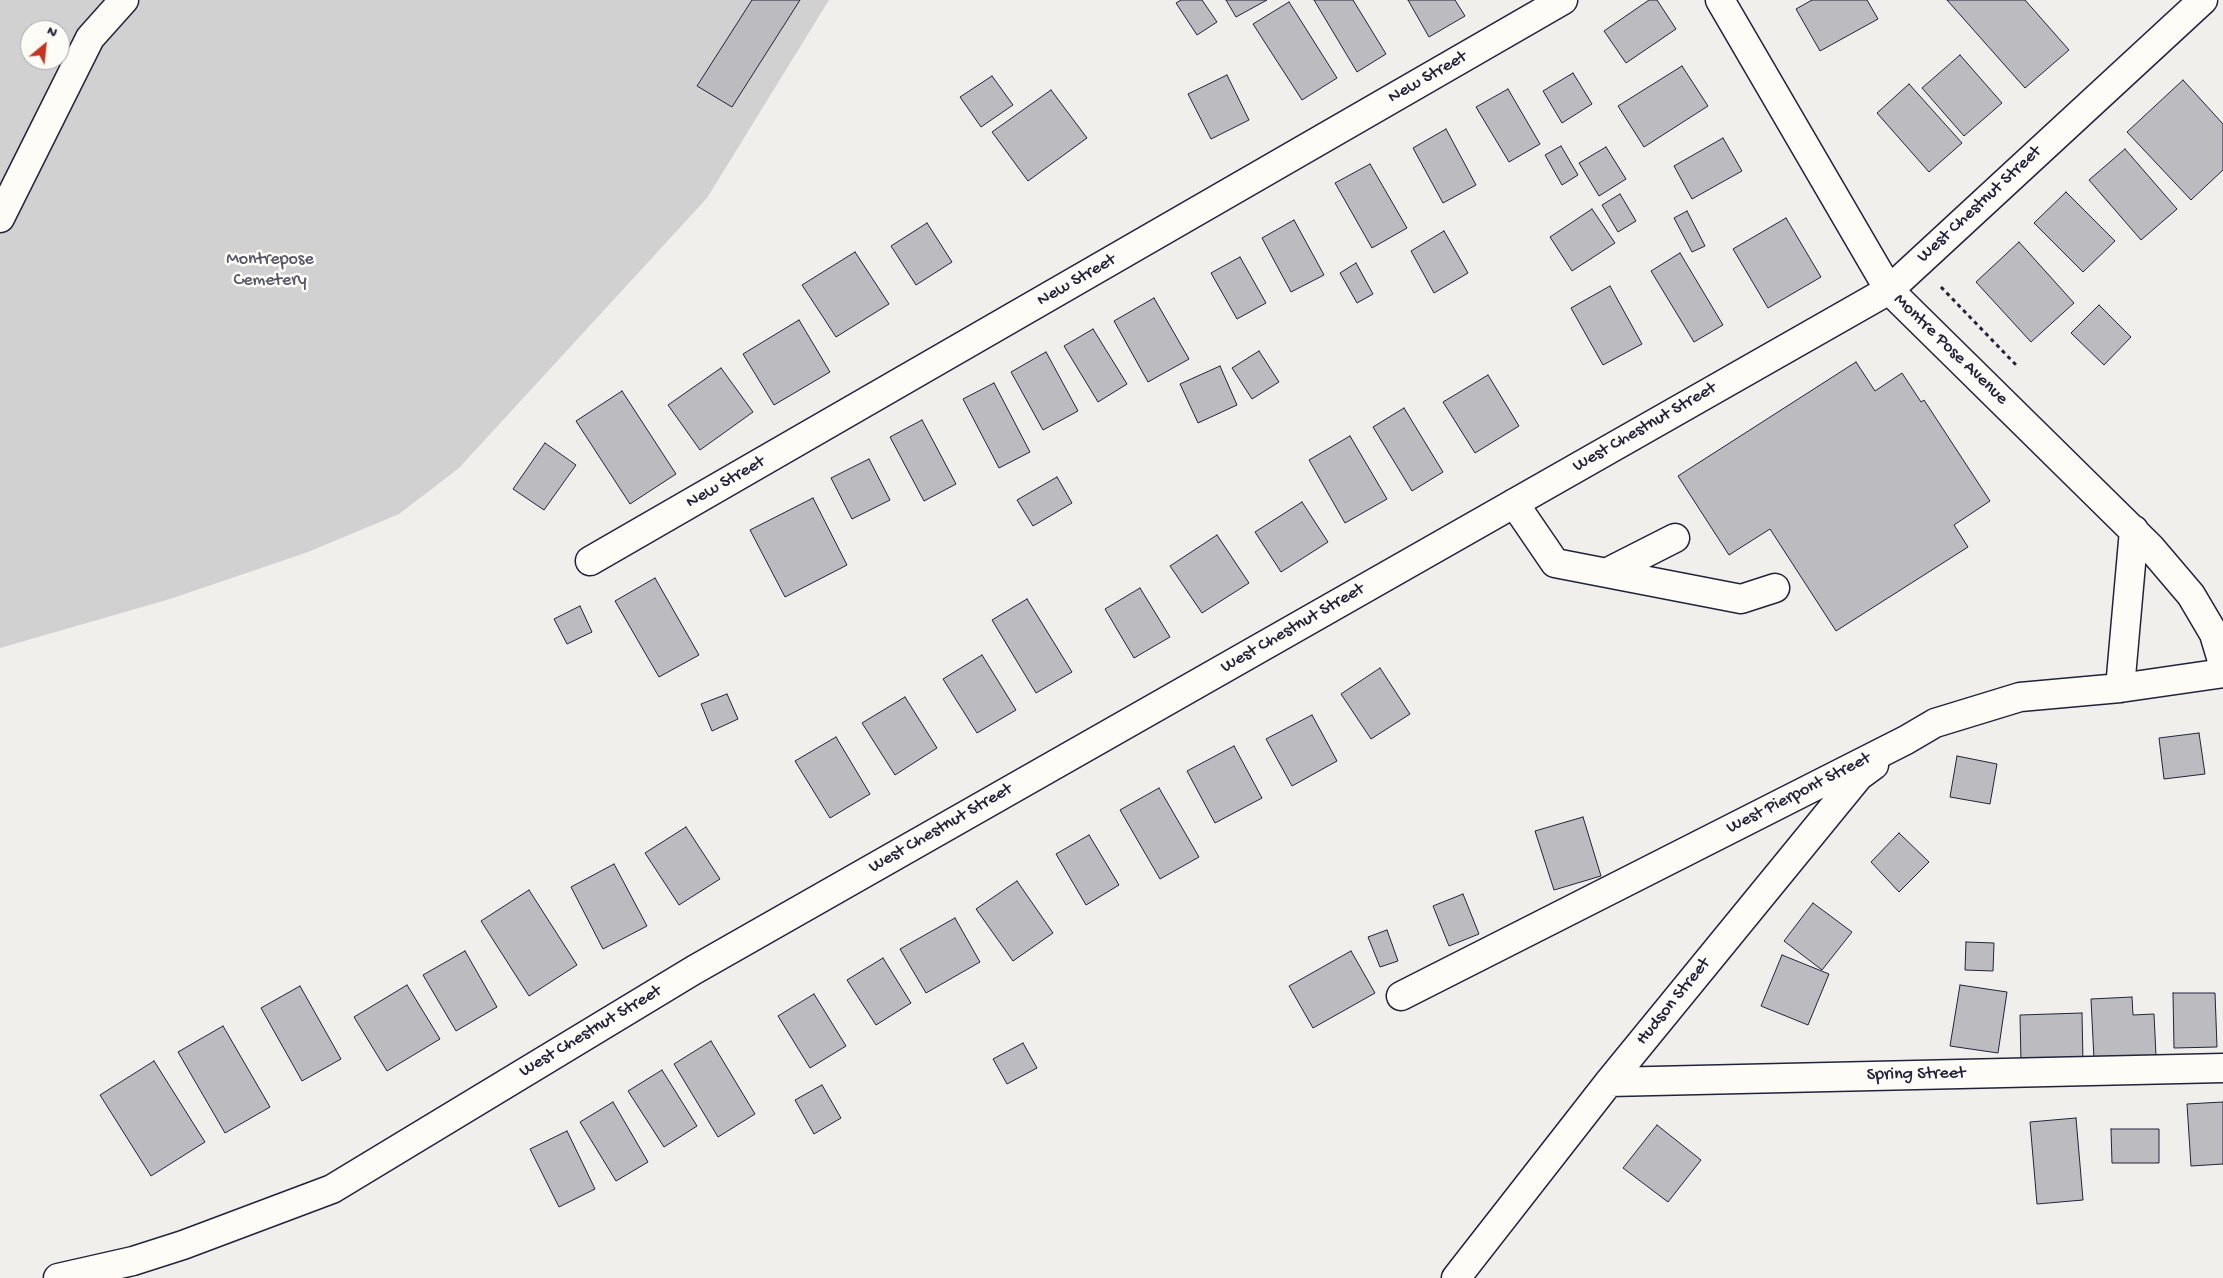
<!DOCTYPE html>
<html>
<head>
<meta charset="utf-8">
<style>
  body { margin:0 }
  #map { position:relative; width:2223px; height:1278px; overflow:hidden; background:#f0efec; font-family:"Gochi Hand",sans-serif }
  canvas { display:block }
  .north { position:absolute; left:20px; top:20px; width:50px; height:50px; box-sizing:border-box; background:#fdfcf7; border:1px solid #a5a5ac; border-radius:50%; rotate:28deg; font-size:14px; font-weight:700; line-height:20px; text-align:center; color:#22223b }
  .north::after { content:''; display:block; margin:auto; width:18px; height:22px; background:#c8321e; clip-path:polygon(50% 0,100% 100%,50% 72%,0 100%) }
</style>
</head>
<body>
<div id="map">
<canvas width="2223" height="1278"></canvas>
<div class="north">N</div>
</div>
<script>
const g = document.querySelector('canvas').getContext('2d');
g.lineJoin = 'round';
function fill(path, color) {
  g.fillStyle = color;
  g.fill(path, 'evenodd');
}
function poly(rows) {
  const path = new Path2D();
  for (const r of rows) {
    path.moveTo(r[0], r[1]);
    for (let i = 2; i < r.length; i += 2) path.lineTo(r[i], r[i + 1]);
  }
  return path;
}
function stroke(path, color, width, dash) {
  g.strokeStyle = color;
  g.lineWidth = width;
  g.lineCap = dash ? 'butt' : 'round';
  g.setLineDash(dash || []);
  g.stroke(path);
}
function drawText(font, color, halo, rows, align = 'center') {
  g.font = font + ' "Gochi Hand",sans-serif';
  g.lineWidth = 5;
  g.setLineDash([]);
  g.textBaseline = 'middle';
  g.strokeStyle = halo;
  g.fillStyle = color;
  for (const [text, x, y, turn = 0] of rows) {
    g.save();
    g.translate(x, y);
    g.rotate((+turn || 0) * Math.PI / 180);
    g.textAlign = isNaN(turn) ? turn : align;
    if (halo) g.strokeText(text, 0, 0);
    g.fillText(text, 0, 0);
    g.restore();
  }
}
fill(poly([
  [0,0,829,0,707,198,459,468,399,514,308,552,170,599,0,648],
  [30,30,60,30,60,60,30,60]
]), '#d2d1d1');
const building = poly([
  [752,0,800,0,732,107,697,86,752,0],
  [1181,0,1202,0,1217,22,1197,35,1176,3,1181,0],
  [1226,0,1267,0,1236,17,1226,0],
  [1314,0,1353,0,1386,54,1357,72,1314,0],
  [1408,0,1455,0,1465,16,1429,37,1408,0],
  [1649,0,1657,0,1676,29,1626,63,1604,31,1649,0],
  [1812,0,1867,0,1878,19,1820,51,1796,9,1812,0],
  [1947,0,2025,0,2069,50,2025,88,1947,0],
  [1289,2,1337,78,1302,100,1253,24,1289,2],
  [1960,55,2002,103,1964,136,1922,88,1960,55],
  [1682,66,1708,106,1644,147,1618,106,1682,66],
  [1573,73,1592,104,1562,123,1543,91,1573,73],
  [1227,75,1249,120,1211,139,1188,94,1227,75],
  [992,76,1013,105,981,127,960,97,992,76],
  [2183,80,2223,124,2223,170,2191,200,2127,132,2183,80],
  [1909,84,1962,143,1929,172,1877,113,1909,84],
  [1508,89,1540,144,1509,162,1476,107,1508,89],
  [1051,90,1087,138,1028,181,992,132,1051,90],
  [1446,129,1476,185,1443,203,1413,148,1446,129],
  [1723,138,1742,171,1692,199,1674,166,1723,138],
  [1561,146,1578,175,1562,185,1545,155,1561,146],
  [1606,147,1626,179,1599,196,1579,163,1606,147],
  [2125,149,2177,209,2141,240,2089,180,2125,149],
  [1370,164,1407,228,1372,248,1335,183,1370,164],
  [2066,192,2115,241,2083,272,2034,223,2066,192],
  [1620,194,1636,221,1618,232,1602,205,1620,194],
  [1592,209,1615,243,1572,271,1550,237,1592,209],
  [1687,211,1705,246,1692,252,1674,218,1687,211],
  [1786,218,1821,277,1768,308,1733,249,1786,218],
  [1294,220,1324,275,1291,292,1262,238,1294,220],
  [927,223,952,262,916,285,891,246,927,223],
  [1444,231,1468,273,1434,293,1411,251,1444,231],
  [2019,242,2074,303,2031,342,1976,282,2019,242],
  [855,252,889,304,836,337,802,285,855,252],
  [1680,253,1723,325,1694,342,1651,271,1680,253],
  [1240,257,1266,303,1237,319,1211,273,1240,257],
  [1356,263,1373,294,1357,303,1340,273,1356,263],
  [1610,286,1642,344,1603,365,1571,308,1610,286],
  [1154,298,1189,359,1148,382,1114,321,1154,298],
  [2099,305,2131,337,2104,365,2071,333,2099,305],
  [799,320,830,372,774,405,743,354,799,320],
  [1093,329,1127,384,1098,402,1064,346,1093,329],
  [1259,351,1279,382,1252,399,1232,368,1259,351],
  [1046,352,1078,411,1043,430,1011,372,1046,352],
  [1856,362,1875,391,1902,373,1921,402,1924,400,1990,501,1954,525,1968,547,1836,631,1770,529,1729,555,1678,476,1856,362],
  [1220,366,1237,405,1198,423,1180,384,1220,366],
  [721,368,753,412,700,450,668,405,721,368],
  [1488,375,1519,426,1475,453,1443,402,1488,375],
  [994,383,1030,452,999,468,963,399,994,383],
  [622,391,676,474,630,504,576,421,622,391],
  [1404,408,1443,472,1412,491,1373,427,1404,408],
  [922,420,956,484,924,501,890,437,922,420],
  [1350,436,1387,499,1345,523,1309,460,1350,436],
  [545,443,576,465,544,510,513,489,545,443],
  [869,459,890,500,852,519,831,478,869,459],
  [1057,477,1072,503,1033,526,1017,500,1057,477],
  [813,498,847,565,785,597,750,530,813,498],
  [1302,502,1328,542,1281,572,1255,532,1302,502],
  [1217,535,1249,583,1202,613,1170,566,1217,535],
  [655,578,699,655,659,677,615,601,655,578],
  [1140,588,1170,637,1134,658,1105,609,1140,588],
  [1027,599,1072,672,1036,693,992,620,1027,599],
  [580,606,592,632,567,644,554,619,580,606],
  [982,655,1016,710,977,733,943,679,982,655],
  [1380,668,1410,714,1371,739,1341,694,1380,668],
  [727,694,738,719,712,731,701,704,727,694],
  [905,697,937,748,895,775,862,723,905,697],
  [1312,715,1337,761,1292,786,1266,739,1312,715],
  [2199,733,2205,774,2164,779,2159,738,2199,733],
  [836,737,870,794,830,818,795,761,836,737],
  [1234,746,1262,798,1215,823,1187,771,1234,746],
  [1957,756,1997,764,1990,804,1950,797,1957,756],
  [1159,788,1199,857,1160,879,1120,810,1159,788],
  [1583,817,1601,876,1554,890,1535,831,1583,817],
  [686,827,720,879,679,905,645,853,686,827],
  [1899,833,1929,862,1899,892,1871,862,1899,833],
  [1089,835,1119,885,1086,905,1056,854,1089,835],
  [614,864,647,926,603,949,571,887,614,864],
  [1017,881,1053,933,1013,961,976,909,1017,881],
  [529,890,577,965,529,996,481,921,529,890],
  [1463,894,1479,934,1449,946,1433,906,1463,894],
  [1813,903,1852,932,1822,970,1784,941,1813,903],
  [955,918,980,962,926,993,900,949,955,918],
  [1387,930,1398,961,1380,967,1368,937,1387,930],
  [1966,942,1994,943,1993,971,1965,970,1966,942],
  [465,951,497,1007,456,1031,423,975,465,951],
  [1351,951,1375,993,1313,1028,1289,986,1351,951],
  [1782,955,1829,974,1808,1025,1761,1006,1782,955],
  [883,958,911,1003,876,1025,847,980,883,958],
  [407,985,440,1039,387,1071,354,1017,407,985],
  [1960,985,2007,992,1998,1053,1950,1046,1960,985],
  [300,986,341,1059,302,1081,261,1008,300,986],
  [2173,993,2215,993,2217,1047,2174,1048,2173,993],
  [814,994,846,1046,810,1068,778,1016,814,994],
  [2132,997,2133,1015,2154,1014,2156,1056,2094,1059,2091,999,2132,997],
  [2082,1013,2083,1062,2021,1063,2020,1015,2082,1013],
  [223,1026,270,1107,225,1133,178,1052,223,1026],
  [711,1041,755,1114,718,1137,674,1064,711,1041],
  [1023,1043,1037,1068,1007,1084,993,1059,1023,1043],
  [154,1061,205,1142,151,1176,100,1095,154,1061],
  [662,1070,697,1126,664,1147,628,1091,662,1070],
  [822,1085,841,1118,814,1134,795,1100,822,1085],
  [613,1102,648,1162,616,1181,580,1122,613,1102],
  [2223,1102,2223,1164,2191,1166,2187,1104,2223,1102],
  [2076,1118,2083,1200,2037,1204,2030,1122,2076,1118],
  [1657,1125,1701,1160,1668,1202,1623,1168,1657,1125],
  [2111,1129,2159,1129,2159,1163,2112,1163,2111,1129],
  [567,1131,595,1189,559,1207,530,1149,567,1131]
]);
fill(building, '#bcbcc0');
stroke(building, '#22223b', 1);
const minor = poly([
  [1720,0,1889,290,2151,548,2191,595,2214,634,2223,664],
  [0,218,90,38,124,0],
  [1514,503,1555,563,1741,599,1775,588],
  [590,561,1563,0],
  [1606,573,1675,538],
  [2120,688,2134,530],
  [1401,996,1906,740,1935,723,2020,697,2120,688,2223,673],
  [1609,1082,2223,1068],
  [58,1278,133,1261,183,1245,332,1189,694,970,1889,290,2203,0],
  [1456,1278,1609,1082,1859,776,1874,765]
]);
stroke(minor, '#22223b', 31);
stroke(poly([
  [1941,287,2018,367]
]), '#22223b', 3, [4, 4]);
stroke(minor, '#fdfcf7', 28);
drawText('18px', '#22223b', '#fdfcf7', [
  ["New Street",1428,78,-30],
  ["West Chestnut Street",1980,205,-43],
  ["New Street",1077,281,-30],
  ["Montre Pose Avenue",1950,350,44],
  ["West Chestnut Street",1645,428,-30],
  ["New Street",726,483,-30],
  ["West Chestnut Street",1293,629,-30],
  ["West Pierpont Street",1799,794,-27],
  ["West Chestnut Street",941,829,-30],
  ["Hudson Street",1674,1002,-51],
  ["West Chestnut Street",591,1032,-31],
  ["Spring Street",1916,1075,-1]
]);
drawText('18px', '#575768', '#fdfcf7', [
  ["Montrepose",270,260],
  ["Cemetery",270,281]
]);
</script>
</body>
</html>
